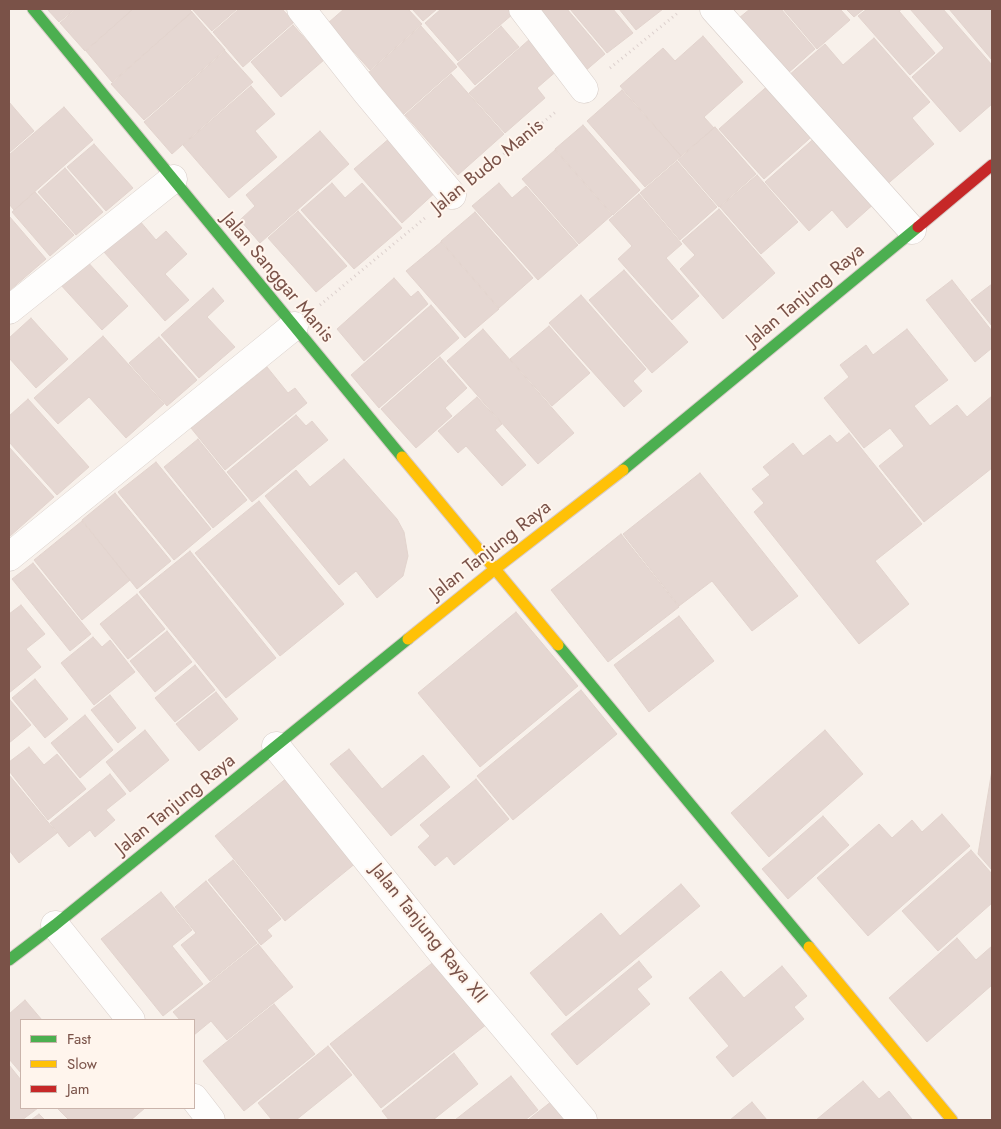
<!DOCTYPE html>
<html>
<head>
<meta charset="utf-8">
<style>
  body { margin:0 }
  #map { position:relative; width:1001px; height:1129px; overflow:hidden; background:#f8f1eb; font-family:Jost,sans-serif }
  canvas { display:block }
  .frame { position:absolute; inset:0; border:10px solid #7a5248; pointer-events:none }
  .legend { position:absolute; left:20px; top:1019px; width:175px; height:90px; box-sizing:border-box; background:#fff5ed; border:1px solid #cab4ab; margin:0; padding:6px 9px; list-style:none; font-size:15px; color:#7a5248 }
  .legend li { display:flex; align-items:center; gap:10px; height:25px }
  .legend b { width:25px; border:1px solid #cab4ab }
</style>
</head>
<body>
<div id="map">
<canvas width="1001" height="1129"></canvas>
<div class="frame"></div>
<ul class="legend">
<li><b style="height:6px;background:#4caf50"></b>Fast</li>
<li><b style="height:6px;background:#ffc107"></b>Slow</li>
<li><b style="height:6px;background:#c62828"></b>Jam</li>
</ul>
</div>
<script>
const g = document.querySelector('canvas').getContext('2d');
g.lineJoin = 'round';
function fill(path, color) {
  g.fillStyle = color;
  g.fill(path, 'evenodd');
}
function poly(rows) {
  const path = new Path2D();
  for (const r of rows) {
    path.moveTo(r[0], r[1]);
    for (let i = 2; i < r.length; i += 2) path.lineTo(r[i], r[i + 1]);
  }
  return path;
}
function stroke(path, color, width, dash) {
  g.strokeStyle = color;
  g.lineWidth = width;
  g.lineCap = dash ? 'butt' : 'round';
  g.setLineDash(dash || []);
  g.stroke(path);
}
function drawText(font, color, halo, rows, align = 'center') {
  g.font = font + ' Jost,sans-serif';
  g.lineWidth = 4;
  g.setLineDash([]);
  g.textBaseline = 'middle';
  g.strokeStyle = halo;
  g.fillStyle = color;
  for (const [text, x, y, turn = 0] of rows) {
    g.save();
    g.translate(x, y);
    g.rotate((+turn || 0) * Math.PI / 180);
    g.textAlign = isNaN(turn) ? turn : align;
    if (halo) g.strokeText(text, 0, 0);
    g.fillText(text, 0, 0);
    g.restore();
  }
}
const building = poly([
  [47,9,75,9,59,22,47,9],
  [76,9,133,9,85,51,60,23,76,9],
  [133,9,189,9,192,12,112,82,86,51,133,9],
  [192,9,237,9,212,31,192,9],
  [239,9,282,9,294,22,243,67,213,32,239,9],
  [344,9,408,9,422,24,370,70,328,23,344,9],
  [412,9,437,9,423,21,412,9],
  [441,9,508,9,513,14,458,61,425,23,441,9],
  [532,9,567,9,605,54,584,72,532,9],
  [570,9,613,9,633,33,607,53,570,9],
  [619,9,663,9,636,30,619,9],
  [750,9,781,9,815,49,787,74,739,18,750,9],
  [783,9,840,9,850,20,817,49,783,9],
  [846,9,864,9,854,17,846,9],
  [867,9,902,9,899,11,935,53,910,75,858,16,867,9],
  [910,9,943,9,992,65,992,104,960,132,912,77,944,48,910,9],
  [949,9,992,9,992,60,949,9],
  [192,12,225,50,144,120,111,84,192,12],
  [293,25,324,60,281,97,251,62,293,25],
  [421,26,457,67,404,114,368,73,421,26],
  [501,26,519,47,475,85,457,64,501,26],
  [703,36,743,82,704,117,714,128,681,156,620,86,663,48,675,61,703,36],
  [531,38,559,69,537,88,545,98,505,133,469,93,531,38],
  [874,38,930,102,912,118,934,144,884,187,788,76,825,44,843,65,874,38],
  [225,51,253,82,172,154,144,122,225,51],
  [451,74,504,134,458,175,405,115,451,74],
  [772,82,817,132,764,179,719,129,772,82],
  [251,86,275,114,255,131,277,157,229,198,183,145,251,86],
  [622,90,681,156,645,187,587,121,622,90],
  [9,102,34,131,9,153,9,102],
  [64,107,93,140,14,210,9,204,9,155,64,107],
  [583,125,640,190,613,215,555,149,583,125],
  [715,127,756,174,719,207,678,160,715,127],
  [320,131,349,164,260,243,240,220,255,206,246,195,320,131],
  [818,135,876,202,847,228,832,210,809,231,765,182,818,135],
  [391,137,438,190,402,223,354,169,391,137],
  [94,144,133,188,106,211,67,167,94,144],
  [555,150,612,215,579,244,522,179,555,150],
  [677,161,717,207,680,240,640,193,677,161],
  [65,168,103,212,76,235,38,192,65,168],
  [757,175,798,222,761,254,720,207,757,175],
  [332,183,345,198,362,183,402,228,354,269,301,210,332,183],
  [499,183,512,198,526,186,578,245,538,280,472,206,499,183],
  [35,192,74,235,50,256,12,212,35,192],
  [639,194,682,244,666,258,699,296,672,320,618,259,632,246,609,220,639,194],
  [719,209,775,273,723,319,680,269,695,255,682,241,719,209],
  [298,211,347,266,316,292,268,238,298,211],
  [475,212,533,278,499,308,441,241,475,212],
  [9,216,46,259,9,291,9,216],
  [139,220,156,240,166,231,187,254,165,274,189,300,165,321,104,252,139,220],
  [441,242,499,309,465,338,406,271,441,242],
  [85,259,128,306,102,330,59,283,85,259],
  [624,270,688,342,652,373,589,300,624,270],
  [394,278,411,297,418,291,428,304,364,361,337,329,394,278],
  [952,280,992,331,992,348,975,362,926,300,952,280],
  [992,284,992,326,971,300,992,284],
  [213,288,224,301,207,317,235,347,199,378,161,335,213,288],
  [581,295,646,369,633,381,642,391,624,407,549,323,581,295],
  [431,305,459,338,379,408,351,375,431,305],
  [31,318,68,359,36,388,9,358,9,338,31,318],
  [549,326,590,373,552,406,510,359,549,326],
  [483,329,574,433,538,464,447,361,483,329],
  [907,329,948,380,914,406,930,426,957,405,967,417,992,396,992,468,924,522,879,466,904,446,890,428,864,448,824,398,849,377,840,365,866,345,873,355,907,329],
  [103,336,164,404,126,438,89,397,58,424,34,398,103,336],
  [159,337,197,380,167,406,129,363,159,337],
  [440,357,467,388,445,408,452,416,416,448,381,409,440,357],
  [267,367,288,393,295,388,307,403,225,470,191,428,267,367],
  [477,397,502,424,495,430,526,465,502,486,466,446,458,453,438,431,477,397],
  [28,399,89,467,57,495,9,442,9,416,28,399],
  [296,415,306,426,312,421,328,440,252,502,227,472,296,415],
  [849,433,922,524,875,561,909,604,859,644,754,512,764,503,752,489,770,475,763,467,793,443,803,456,830,435,837,443,849,433],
  [198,439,247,500,213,528,164,467,198,439],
  [9,447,54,497,9,537,9,447],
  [344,459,397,519,404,532,408,556,403,576,377,598,356,571,339,585,265,496,296,470,310,487,344,459],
  [156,462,211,529,174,560,118,492,156,462],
  [700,473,798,596,752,631,712,581,679,606,623,534,700,473],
  [115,493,171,561,137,589,82,520,115,493],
  [259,501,344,604,280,656,195,553,259,501],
  [82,521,130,580,82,620,34,560,82,521],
  [621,534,679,607,608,662,551,590,621,534],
  [190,551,276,658,226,698,139,592,190,551],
  [33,563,91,634,70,651,12,579,33,563],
  [137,594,165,629,128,659,100,624,137,594],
  [21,605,45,634,26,649,41,667,9,693,9,614,21,605],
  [516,612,578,686,480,767,418,693,516,612],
  [679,616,714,661,649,712,614,665,679,616],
  [167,631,192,662,155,692,130,661,167,631],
  [93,637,102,647,110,640,135,672,94,705,61,663,93,637],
  [195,665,215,690,175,722,155,698,195,665],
  [35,679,68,719,45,738,12,698,35,679],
  [581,690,617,734,513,820,477,776,581,690],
  [216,692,238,719,199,751,176,724,216,692],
  [110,695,136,728,118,743,91,710,110,695],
  [10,700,31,725,9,743,9,701,10,700],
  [85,715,113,750,80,778,51,743,85,715],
  [145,730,169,760,130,792,106,762,145,730],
  [825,730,863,774,769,857,731,813,825,730],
  [29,747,44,765,57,754,86,789,48,820,9,771,9,762,29,747],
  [349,749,382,789,423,755,450,787,391,836,330,764,349,749],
  [992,770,992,870,978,854,992,770],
  [293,773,362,858,285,921,215,836,293,773],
  [110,774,126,794,106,810,115,820,95,837,90,830,69,847,50,823,110,774],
  [9,775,57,833,19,863,9,850,9,775],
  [476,779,509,819,454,865,447,856,435,866,418,847,430,836,420,825,476,779],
  [942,814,970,846,868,936,817,878,879,824,892,838,912,820,922,832,942,814],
  [823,816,849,845,788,899,762,869,823,816],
  [971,850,992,874,992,903,938,951,902,911,971,850],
  [233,860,281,919,267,930,272,936,261,945,208,880,233,860],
  [206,881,257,943,210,981,181,945,196,933,175,907,206,881],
  [681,884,700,906,566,1016,530,973,601,913,620,936,681,884],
  [161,892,192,930,172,946,203,984,163,1016,101,939,161,892],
  [957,938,976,960,992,946,992,985,927,1042,889,998,957,938],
  [258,944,293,987,227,1040,211,1021,194,1035,194,1020,180,1020,173,1012,258,944],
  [436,960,487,1024,381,1108,330,1044,436,960],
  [639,961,652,977,637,989,650,1004,577,1065,551,1034,639,961],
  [782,966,807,996,794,1007,804,1019,733,1077,716,1057,729,1046,689,998,721,971,744,998,782,966],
  [25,1000,42,1020,21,1020,21,1073,9,1059,9,1014,25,1000],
  [274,1004,315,1054,244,1111,203,1061,274,1004],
  [328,1046,352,1075,296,1120,272,1120,258,1103,328,1046],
  [454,1053,478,1084,433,1120,389,1120,382,1111,454,1053],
  [9,1065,21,1080,21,1108,38,1108,22,1120,9,1120,9,1065],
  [511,1076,538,1110,525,1120,455,1120,511,1076],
  [863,1081,879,1099,889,1091,912,1119,816,1120,863,1081],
  [552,1101,567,1120,528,1120,552,1101],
  [752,1102,767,1120,730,1120,752,1102],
  [57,1108,145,1108,131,1120,69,1120,57,1108],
  [39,1114,45,1120,31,1120,39,1114]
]);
fill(building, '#e5d7d2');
stroke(building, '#e2d3cd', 1);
const street = poly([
  [301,9,367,93,452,195],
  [523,9,584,89],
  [714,9,912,230],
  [9,310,173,179],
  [9,557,294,326],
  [276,746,442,953,583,1120],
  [55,925,131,1020],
  [194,1098,211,1120]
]);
const fast = poly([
  [33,9,402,457],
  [623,470,918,227],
  [558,645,809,947],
  [9,960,55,925,408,639]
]);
const slow = poly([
  [402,457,558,645],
  [408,639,495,569,623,470],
  [809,947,952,1120]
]);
const jam = poly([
  [918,227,992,165]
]);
stroke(street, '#d7cdc8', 29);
stroke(fast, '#d8ccc8', 13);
stroke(slow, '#d8ccc8', 13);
stroke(jam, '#d8ccc8', 13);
stroke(poly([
  [610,68,679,12],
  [480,173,557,111],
  [320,305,425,218]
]), '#dcd0cd', 3, [1, 4]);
stroke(street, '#fefdfc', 28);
stroke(fast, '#4caf50', 11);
stroke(slow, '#ffc107', 11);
stroke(jam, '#c62828', 11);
drawText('19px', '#7a5248', '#fff5ed', [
  ["Jalan Budo Manis",488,167,-39],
  ["Jalan Sanggar Manis",277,278,50],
  ["Jalan Tanjung Raya",806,296,-40],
  ["Jalan Tanjung Raya",491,551,-38],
  ["Jalan Tanjung Raya",176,805,-39],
  ["Jalan Tanjung Raya XII",428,934,51]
]);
</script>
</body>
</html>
